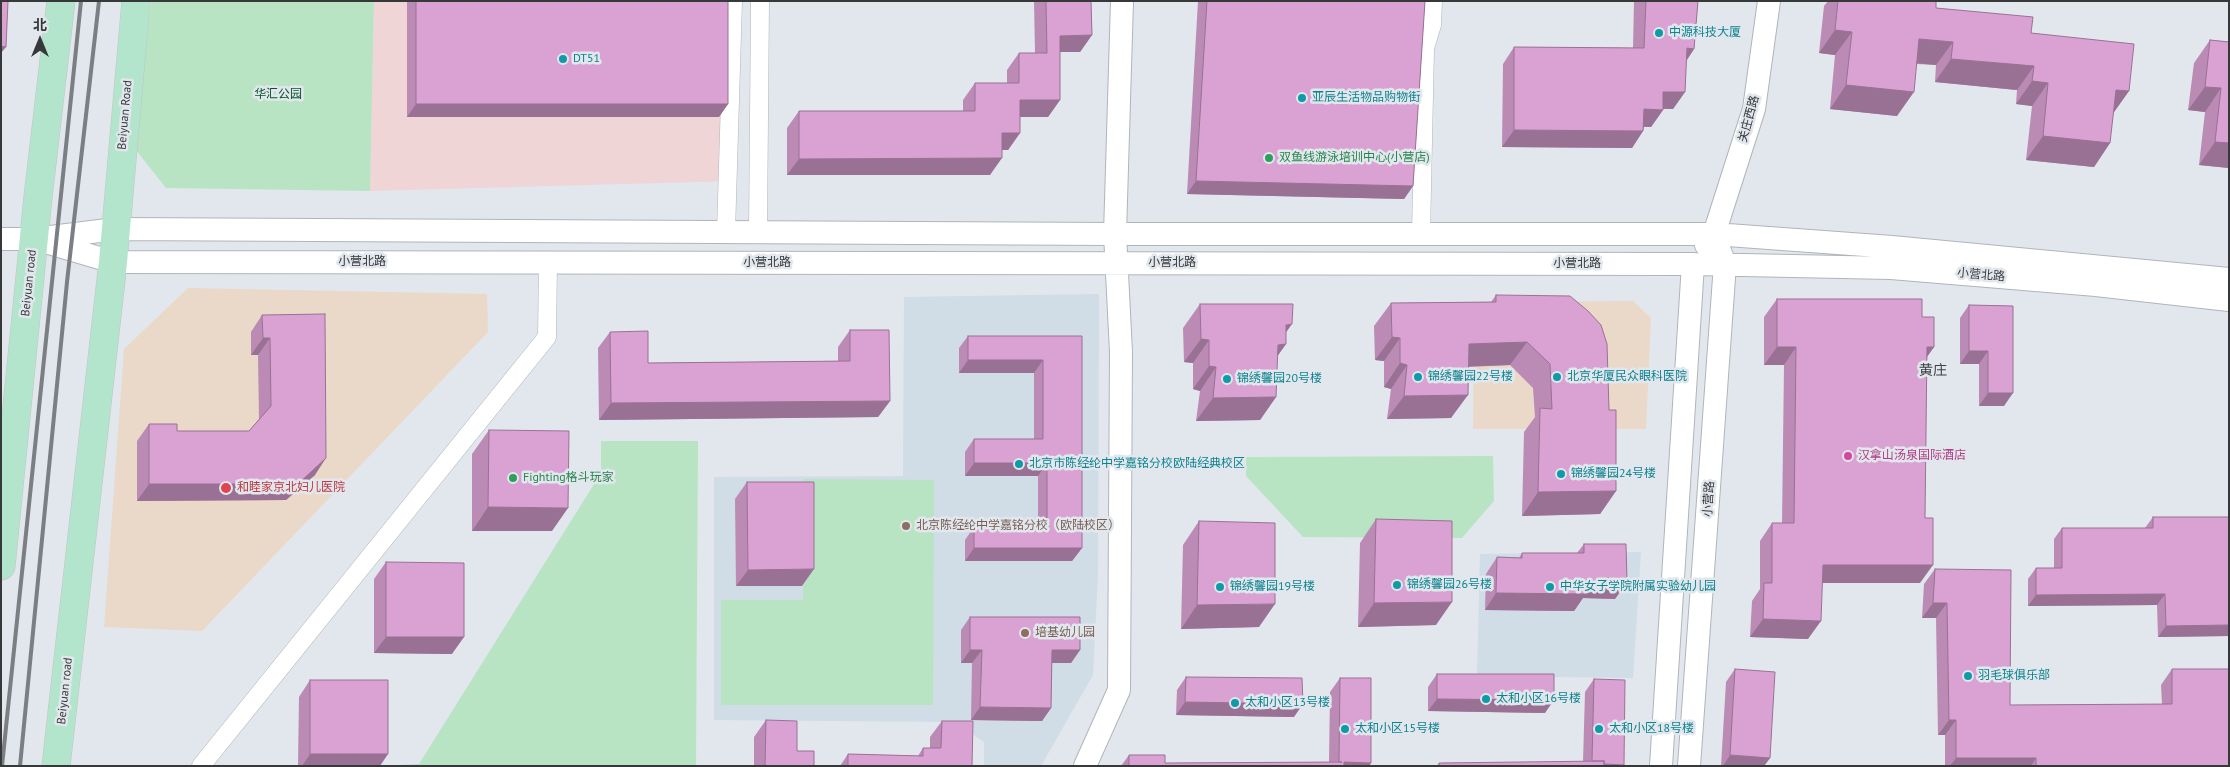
<!DOCTYPE html>
<html>
<head>
<meta charset="utf-8">
<style>
  body { margin:0 }
  #map { position:relative; width:2230px; height:767px; overflow:hidden; background:#e1e7ec; font-family:"PT Sans","Noto Sans SC",sans-serif }
  canvas { display:block }
  .frame { position:absolute; inset:0; border:2px solid #36383a; pointer-events:none }
  .north { position:absolute; left:15px; top:15px; width:50px; height:50px; -webkit-text-stroke:4px #e1e7ec; paint-order:stroke; rotate:0deg; font-size:14px; font-weight:700; line-height:20px; text-align:center; color:#36383a }
  .north::after { content:''; display:block; margin:auto; width:18px; height:22px; background:#36383a; clip-path:polygon(50% 0,100% 100%,50% 72%,0 100%) }
</style>
</head>
<body>
<div id="map">
<canvas width="2230" height="767"></canvas>
<div class="frame"></div>
<div class="north">北</div>
</div>
<script>
const g = document.querySelector('canvas').getContext('2d');
g.lineJoin = 'round';
function fill(path, color) {
  g.fillStyle = color;
  g.fill(path, 'evenodd');
}
function poly(rows) {
  const path = new Path2D();
  for (const r of rows) {
    path.moveTo(r[0], r[1]);
    for (let i = 2; i < r.length; i += 2) path.lineTo(r[i], r[i + 1]);
  }
  return path;
}
function stroke(path, color, width, dash) {
  g.strokeStyle = color;
  g.lineWidth = width;
  g.lineCap = dash ? 'butt' : 'round';
  g.setLineDash(dash || []);
  g.stroke(path);
}
function drawText(font, color, halo, rows, align = 'center') {
  g.font = font + ' "PT Sans","Noto Sans SC",sans-serif';
  g.lineWidth = 5;
  g.setLineDash([]);
  g.textBaseline = 'middle';
  g.strokeStyle = halo;
  g.fillStyle = color;
  for (const [text, x, y, turn = 0] of rows) {
    g.save();
    g.translate(x, y);
    g.rotate((+turn || 0) * Math.PI / 180);
    g.textAlign = isNaN(turn) ? turn : align;
    if (halo) g.strokeText(text, 0, 0);
    g.fillText(text, 0, 0);
    g.restore();
  }
}
fill(poly([
  [374,1,733,1,733,181,370,191]
]), '#efd5d5');
fill(poly([
  [1099,294,1098,575,1093,675,1041,766,984,766,984,742,955,722,714,720,714,477,903,476,904,297],
  [1641,552,1633,678,1477,676,1480,554]
]), '#d0dce6');
fill(poly([
  [188,288,487,294,488,332,202,631,104,627,124,349],
  [1633,301,1651,318,1646,429,1473,429,1474,302]
]), '#ead9c8');
fill(poly([
  [151,1,374,1,370,191,166,188,135,149],
  [601,441,698,441,696,766,382,766,419,764,601,473],
  [1493,456,1494,501,1462,538,1303,537,1246,476,1246,457],
  [804,479,934,480,933,705,721,705,721,600,803,600]
]), '#b8e4c4');
const minor = poly([
  [726,232,733,1],
  [758,232,760,1],
  [1421,234,1425,48,1432,25,1433,1],
  [201,766,547,337,548,263]
]);
const tertiary = poly([
  [1,239,34,239,116,229,1115,234,1714,234,1892,247,2229,279],
  [42,241,113,262,1693,264,1891,268,2096,285,2229,300],
  [1706,245,1714,234,1754,109,1769,1],
  [1085,766,1119,690,1121,352,1115,234,1122,1],
  [1661,766,1693,264],
  [1689,766,1725,264,1720,251]
]);
const primary = poly([
  [1,566,38,197,61,1],
  [56,766,113,262,136,1]
]);
stroke(minor, '#b0b5ba', 19);
stroke(tertiary, '#b0b5ba', 24);
stroke(primary, '#c3c3c4', 29);
stroke(minor, '#fff', 18);
stroke(tertiary, '#fff', 22);
stroke(primary, '#b3e5cd', 28);
stroke(poly([
  [2,766,81,1],
  [20,766,67,282,99,1]
]), '#7b7e82', 4);
fill(poly([
  [407,1,728,1,728,104,719,117,407,117],
  [1034,1,1091,1,1092,35,1080,52,1060,52,1060,100,1048,117,1020,117,1020,133,1008,150,1002,150,990,175,787,175,787,128,799,111,963,111,963,100,975,83,1007,83,1007,70,1019,53,1035,53],
  [1198,1,1425,1,1413,186,1404,199,1187,194],
  [1634,1,1698,1,1694,49,1686,61,1685,92,1673,109,1663,109,1663,110,1651,127,1644,127,1643,131,1632,148,1502,147,1503,64,1514,47,1633,48],
  [1828,1,1936,1,1936,8,2031,33,2129,91,2113,113,2110,143,2094,167,2026,160,2032,106,2016,104,2017,90,1935,82,1936,65,1917,64,1897,116,1830,109,1835,55,1819,53,1824,6],
  [2210,40,2229,42,2229,168,2199,165,2205,112,2188,110,2194,63],
  [1496,295,1609,410,1616,491,1600,514,1522,516,1524,432,1535,417,1533,388,1510,365,1468,367,1451,418,1387,419,1391,389,1384,387,1384,361,1375,360,1374,326,1391,303,1491,302],
  [1777,299,1922,317,1934,347,1927,357,1920,583,1822,583,1808,639,1750,637,1752,601,1760,589,1760,541,1772,523,1782,523,1784,365,1764,365,1764,317],
  [1200,304,1286,333,1286,344,1277,356,1276,397,1260,420,1196,421,1200,391,1193,389,1193,363,1184,362,1183,328],
  [1969,305,2013,306,2004,406,1979,406,1979,364,1960,364,1960,318],
  [262,315,315,475,286,500,137,501,137,441,149,424,177,431,249,431,259,419,258,355,251,355,251,332],
  [850,330,890,401,878,417,599,420,598,348,610,332,648,363,838,361,838,347],
  [968,336,1082,336,1082,548,1072,561,965,561,965,540,974,527,1038,527,1038,476,965,476,965,452,974,439,1034,439,1034,373,959,373,959,348],
  [489,430,552,531,472,531,472,454],
  [747,482,802,586,736,586,735,499],
  [2153,517,2229,636,2158,637,2157,605,2028,606,2028,579,2036,568,2054,568,2054,539,2062,528,2145,528],
  [1376,519,1436,625,1358,627,1360,543],
  [1199,521,1259,627,1181,629,1183,545],
  [1584,544,1627,582,1615,599,1583,598,1574,611,1485,610,1486,574,1497,557,1519,558,1522,553,1577,553],
  [386,562,452,654,374,653,374,579],
  [1935,569,2010,705,2162,704,2161,685,2172,669,2229,766,1945,766,1945,735,1938,735,1936,618,1922,618,1924,584],
  [970,617,1080,650,1071,663,1052,663,1051,708,1042,721,971,720,972,663,961,663,961,630],
  [1735,669,1770,758,1764,766,1721,766,1726,682],
  [1437,674,1545,713,1428,711,1428,687],
  [1186,677,1294,717,1176,715,1177,690],
  [1340,678,1371,763,1369,766,1121,766,1129,755,1165,763,1329,762,1330,692],
  [1594,679,1624,765,1623,766,1437,766,1439,763,1583,762,1585,692],
  [310,680,380,766,298,766,299,697],
  [766,720,797,751,814,766,754,766,754,737],
  [942,721,972,766,840,766,848,754,918,756,923,748,930,748,930,737]
]), '#bb8bb5');
fill(poly([
  [1835,30,1852,32,1835,55,1819,53],
  [1092,35,1080,52,1048,52,1060,36],
  [1919,39,1953,42,1936,65,1903,62],
  [1,46,6,47,1,53],
  [1687,48,1694,49,1683,66],
  [1951,59,2034,66,2017,90,1935,82],
  [2032,81,2048,83,2032,106,2016,104],
  [1846,85,1914,92,1897,116,1830,109],
  [2205,87,2221,88,2205,112,2188,110],
  [2116,90,2129,91,2112,115],
  [1663,92,1685,92,1673,109,1651,108],
  [1020,100,1060,100,1048,117,1008,117],
  [416,104,728,104,719,117,407,117],
  [1644,109,1663,110,1651,127,1632,126],
  [1514,130,1643,131,1632,148,1502,147],
  [1002,133,1020,133,1008,150,990,150],
  [2043,136,2110,143,2094,167,2026,160],
  [2215,142,2229,143,2229,168,2199,165],
  [1002,158,990,175,787,175,799,159],
  [1196,181,1413,186,1404,199,1187,194],
  [1292,324,1275,348,1286,325],
  [1392,337,1400,338,1384,361,1375,360],
  [263,338,270,338,258,355,251,355],
  [1201,339,1209,340,1193,363,1184,362],
  [1527,342,1510,365,1452,367,1469,344],
  [1286,344,1269,368,1278,345],
  [1777,347,1796,347,1784,365,1764,365],
  [1927,347,1934,347,1921,365],
  [1969,351,1988,351,1979,364,1960,364],
  [968,360,1043,360,1034,373,959,373],
  [1400,363,1407,365,1391,389,1384,387],
  [1209,366,1216,367,1200,391,1193,389],
  [1988,393,2013,393,2004,406,1979,406],
  [1468,395,1451,418,1387,419,1404,396],
  [1276,397,1260,420,1196,421,1213,398],
  [890,401,878,417,599,420,611,403],
  [326,458,315,475,286,500,137,501,149,484],
  [974,463,1047,463,1038,476,965,476],
  [1616,491,1600,514,1522,516,1538,492],
  [488,507,568,508,552,531,472,531],
  [974,548,1082,548,1072,561,965,561],
  [1823,565,1933,565,1920,583,1810,583],
  [814,569,802,586,736,586,748,570],
  [1586,581,1627,582,1615,599,1583,598,1574,611,1485,610,1496,593],
  [2165,594,2157,605,2028,606,2036,595],
  [1452,602,1436,625,1358,627,1374,603],
  [1933,603,1947,603,1936,618,1922,618],
  [1275,604,1259,627,1181,629,1197,605],
  [1763,619,1821,621,1808,639,1750,637],
  [2229,625,2229,636,2158,637,2166,626],
  [386,637,464,637,452,654,374,653],
  [970,650,982,650,972,663,961,663],
  [1052,650,1080,650,1071,663,1043,663],
  [1437,699,1554,700,1545,713,1428,711],
  [1185,702,1303,704,1294,717,1176,715],
  [980,707,1051,708,1042,721,971,720],
  [1949,720,1956,720,1945,735,1938,735],
  [310,754,388,754,380,766,302,766],
  [1730,755,1770,758,1764,766,1723,766],
  [1956,758,2036,758,2031,766,1950,766],
  [1344,762,1371,763,1369,766,1341,766],
  [1592,764,1624,765,1623,766,1591,766]
]), '#997194');
const building = poly([
  [1,1,8,1,6,47,1,46,1,1],
  [416,1,728,1,728,104,416,104,416,1],
  [1046,1,1091,1,1092,35,1060,36,1060,100,1020,100,1020,133,1002,133,1002,158,799,159,799,111,975,111,975,83,1019,83,1019,53,1047,53,1046,1],
  [1207,1,1425,1,1413,186,1196,181,1207,1],
  [1646,1,1698,1,1694,49,1687,48,1685,92,1663,92,1663,110,1644,109,1643,131,1514,130,1514,47,1644,48,1646,1],
  [1838,1,1936,1,1936,8,2033,17,2031,33,2134,44,2129,91,2116,90,2110,143,2043,136,2048,83,2032,81,2034,66,1951,59,1953,42,1919,39,1914,92,1846,85,1852,32,1835,30,1838,1],
  [2210,40,2229,42,2229,143,2215,142,2221,88,2205,87,2210,40],
  [1496,295,1570,296,1588,311,1601,325,1607,344,1609,410,1616,410,1616,491,1538,492,1540,408,1552,409,1550,364,1527,342,1469,344,1468,395,1404,396,1407,365,1400,363,1400,338,1392,337,1391,303,1496,302,1496,295],
  [1777,299,1922,299,1922,317,1934,317,1934,347,1927,347,1925,518,1933,518,1933,565,1823,565,1821,621,1763,619,1764,583,1772,583,1772,523,1794,523,1796,347,1777,347,1777,299],
  [1200,304,1293,304,1292,324,1286,325,1286,344,1278,345,1276,397,1213,398,1216,367,1209,366,1209,340,1201,339,1200,304],
  [1969,305,2013,306,2013,393,1988,393,1988,351,1969,351,1969,305],
  [325,314,326,458,298,484,149,484,149,424,177,424,177,431,249,431,271,406,270,338,263,338,262,315,325,314],
  [850,330,889,330,890,401,611,403,610,332,648,331,648,363,850,361,850,330],
  [968,336,1082,336,1082,548,974,548,974,527,1047,527,1047,463,974,463,974,439,1043,439,1043,360,968,360,968,336],
  [489,430,569,431,568,508,488,507,489,430],
  [747,482,814,482,814,569,748,570,747,482],
  [2153,517,2229,517,2229,625,2166,626,2165,594,2036,595,2036,568,2062,568,2062,528,2153,528,2153,517],
  [1376,519,1452,521,1452,602,1374,603,1376,519],
  [1199,521,1275,523,1275,604,1197,605,1199,521],
  [1584,544,1626,544,1627,582,1586,581,1586,594,1496,593,1497,557,1522,558,1522,553,1584,553,1584,544],
  [386,562,464,563,464,637,386,637,386,562],
  [1935,569,2011,570,2010,705,2172,704,2172,669,2229,669,2229,766,2036,766,2036,758,1956,758,1956,720,1949,720,1947,603,1933,603,1935,569],
  [970,617,1080,617,1080,650,1052,650,1051,708,980,707,982,650,970,650,970,617],
  [1735,669,1775,672,1770,758,1730,755,1735,669],
  [1437,674,1554,674,1554,700,1437,699,1437,674],
  [1186,677,1302,678,1303,704,1185,702,1186,677],
  [1340,678,1371,678,1371,763,1344,762,1344,766,1129,766,1129,755,1165,755,1165,763,1342,762,1339,762,1340,678],
  [1594,679,1625,680,1624,765,1604,764,1604,761,1592,761,1594,679],
  [310,680,388,680,388,754,310,754,310,680],
  [766,720,797,721,797,751,814,751,814,766,765,766,766,720],
  [942,721,973,721,972,766,848,766,848,754,923,756,923,748,941,748,942,721],
  [1604,761,1604,766,1439,766,1439,763,1604,761]
]);
fill(building, '#daa2d3');
stroke(building, '#997194', 1);
for (const [x, y, r, color] of [
  [1659,33,5,"#0f9aa8"],
  [563,59,5,"#0f9aa8"],
  [1302,98,5,"#0f9aa8"],
  [1269,158,5,"#2e9e5b"],
  [1418,377,5,"#0f9aa8"],
  [1557,377,5,"#0f9aa8"],
  [1227,379,5,"#0f9aa8"],
  [1848,456,5,"#d1479c"],
  [1019,464,5,"#0f9aa8"],
  [1561,474,5,"#0f9aa8"],
  [513,478,5,"#2e9e5b"],
  [226,488,6,"#e0444e"],
  [906,526,5,"#8d6e63"],
  [1397,585,5,"#0f9aa8"],
  [1220,587,5,"#0f9aa8"],
  [1550,587,5,"#0f9aa8"],
  [1025,633,5,"#8d6e63"],
  [1968,676,5,"#0f9aa8"],
  [1486,699,5,"#0f9aa8"],
  [1235,703,5,"#0f9aa8"],
  [1345,729,5,"#0f9aa8"],
  [1599,729,5,"#0f9aa8"]
]) {
  const dot = new Path2D();
  dot.arc(x, y, r, 0, 2 * Math.PI);
  g.fillStyle = color;
  g.fill(dot);
  stroke(dot, '#e1e7ec', 2);
}
drawText('12px', '#0d838f', '#e1e7ec', [
  ["中源科技大厦",1669,33],
  ["DT51",573,59],
  ["亚辰生活物品购物街",1312,98],
  ["锦绣馨园22号楼",1428,377],
  ["北京华厦民众眼科医院",1567,377],
  ["锦绣馨园20号楼",1237,379],
  ["北京市陈经纶中学嘉铭分校欧陆经典校区",1029,464],
  ["锦绣馨园24号楼",1571,474],
  ["锦绣馨园26号楼",1407,585],
  ["锦绣馨园19号楼",1230,587],
  ["中华女子学院附属实验幼儿园",1560,587],
  ["羽毛球俱乐部",1978,676],
  ["太和小区16号楼",1496,699],
  ["太和小区13号楼",1245,703],
  ["太和小区15号楼",1355,729],
  ["太和小区18号楼",1609,729]
], 'left');
drawText('12px', '#05542c', '#e1e7ec', [
  ["华汇公园",278,95]
]);
drawText('12px', '#36383a', '#e1e7ec', [
  ["Beiyuan Road",125,115,-85],
  ["关庄西路",1749,119,-75],
  ["小营北路",362,262],
  ["小营北路",767,263],
  ["小营北路",1172,263],
  ["小营北路",1577,264],
  ["小营北路",1981,275,5],
  ["Beiyuan road",29,283,-84],
  ["小营路",1709,499,-86],
  ["Beiyuan road",65,691,-84]
]);
drawText('12px', '#27864d', '#e1e7ec', [
  ["双鱼线游泳培训中心(小营店)",1279,158],
  ["Fighting格斗玩家",523,478]
], 'left');
drawText('12px', '#b23c85', '#e1e7ec', [
  ["汉拿山汤泉国际酒店",1858,456]
], 'left');
drawText('12px', '#be3a42', '#e1e7ec', [
  ["和睦家京北妇儿医院",237,488]
], 'left');
drawText('12px', '#785e54', '#e1e7ec', [
  ["北京陈经纶中学嘉铭分校（欧陆校区）",916,526],
  ["培基幼儿园",1035,633]
], 'left');
drawText('14px', '#3b4044', '#e1e7ec', [
  ["黄庄",1933,371]
]);
</script>
</body>
</html>
